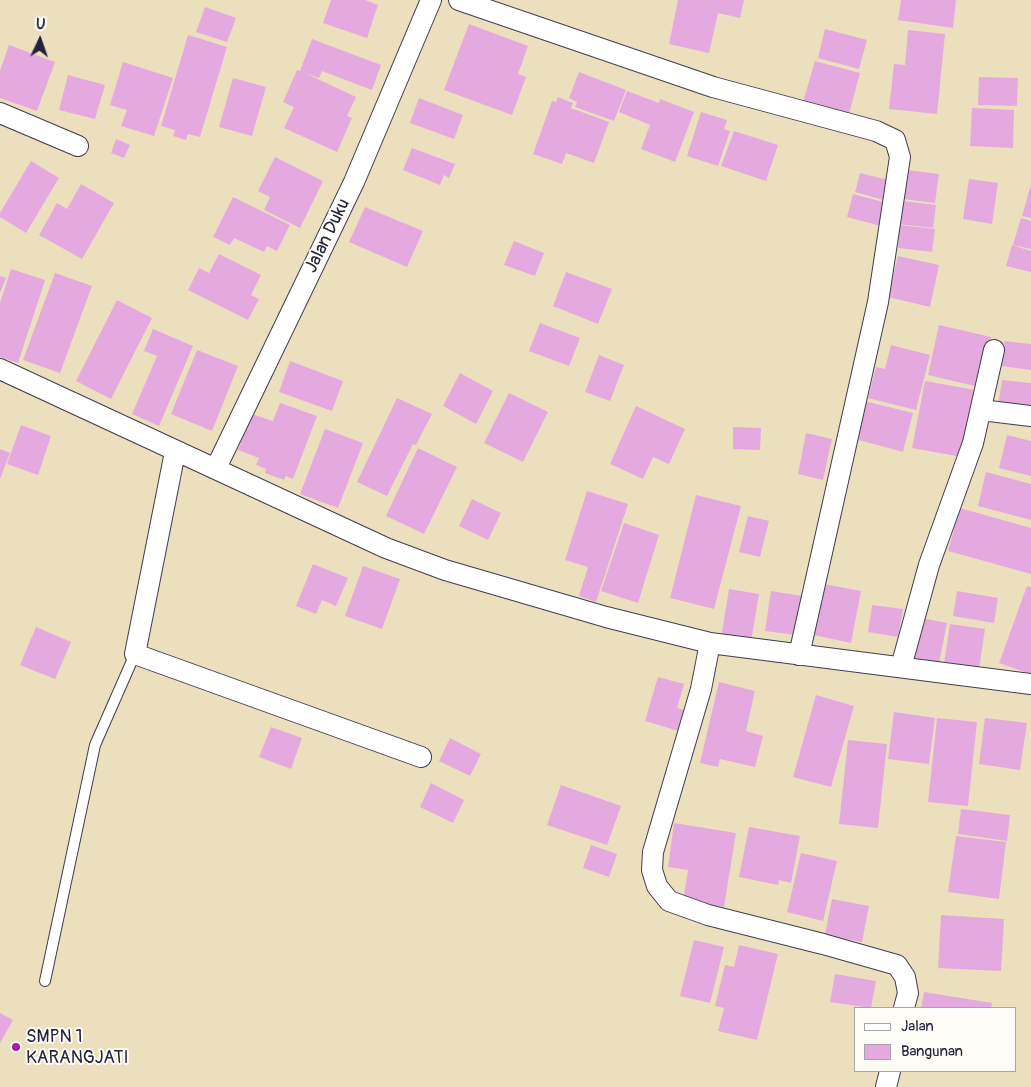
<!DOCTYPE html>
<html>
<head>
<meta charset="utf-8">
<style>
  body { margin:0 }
  #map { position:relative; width:1031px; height:1087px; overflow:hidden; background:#ecdfbe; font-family:Pangolin,sans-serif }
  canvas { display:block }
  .legend { position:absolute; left:854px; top:1007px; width:162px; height:65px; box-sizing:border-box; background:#fdfcf7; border:1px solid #a5a5ac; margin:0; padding:6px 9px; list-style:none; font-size:15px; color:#22223b }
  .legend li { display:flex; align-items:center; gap:10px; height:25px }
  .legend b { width:25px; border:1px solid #a5a5ac }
  .north { position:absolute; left:15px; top:15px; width:50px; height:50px; -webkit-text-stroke:4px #fdfcf7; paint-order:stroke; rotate:3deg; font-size:14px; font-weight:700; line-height:20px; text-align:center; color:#22223b }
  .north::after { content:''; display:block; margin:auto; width:18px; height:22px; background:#22223b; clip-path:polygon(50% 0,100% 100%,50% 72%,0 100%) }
</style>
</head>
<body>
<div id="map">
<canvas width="1031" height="1087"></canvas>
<ul class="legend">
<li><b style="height:6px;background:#fff"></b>Jalan</li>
<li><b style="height:14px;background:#e4aae0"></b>Bangunan</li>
</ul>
<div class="north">U</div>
</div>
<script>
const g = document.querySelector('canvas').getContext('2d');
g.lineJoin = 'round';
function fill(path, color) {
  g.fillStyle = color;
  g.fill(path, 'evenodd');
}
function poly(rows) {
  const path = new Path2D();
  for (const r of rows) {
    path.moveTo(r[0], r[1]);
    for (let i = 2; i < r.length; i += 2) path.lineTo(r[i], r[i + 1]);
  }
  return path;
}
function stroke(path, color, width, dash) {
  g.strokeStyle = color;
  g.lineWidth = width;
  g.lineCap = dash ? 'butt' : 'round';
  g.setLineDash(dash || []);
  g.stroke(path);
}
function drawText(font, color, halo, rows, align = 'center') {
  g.font = font + ' Pangolin,sans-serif';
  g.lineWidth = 4;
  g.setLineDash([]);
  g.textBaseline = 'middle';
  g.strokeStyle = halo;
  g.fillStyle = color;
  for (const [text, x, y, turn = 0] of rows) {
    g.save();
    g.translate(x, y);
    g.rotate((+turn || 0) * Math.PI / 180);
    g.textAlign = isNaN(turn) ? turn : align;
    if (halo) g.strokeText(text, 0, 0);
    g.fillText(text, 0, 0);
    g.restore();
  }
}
fill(poly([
  [331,0,365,0,378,5,367,38,323,23],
  [678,0,744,0,740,18,718,13,709,53,669,44],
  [901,0,956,0,953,28,898,20],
  [205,7,236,18,227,42,196,32],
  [469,24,528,46,518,74,526,77,512,115,444,90],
  [825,29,867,40,859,69,818,58],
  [908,30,945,34,937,114,889,109,894,64,905,65],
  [188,35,227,47,200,137,188,134,186,140,173,136,175,130,161,126],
  [312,39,381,65,372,90,322,71,319,78,305,73,356,97,347,116,352,118,337,152,284,128,294,107,283,102,297,70,300,71],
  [9,45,55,62,37,111,0,98,0,71],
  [815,61,860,73,847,121,801,109],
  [123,62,173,78,154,136,121,126,127,110,110,105],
  [579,72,626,90,614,121,575,107,577,102,569,98],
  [68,75,105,85,95,119,59,110],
  [979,77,1018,78,1017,106,978,105],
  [233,78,266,87,252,136,219,127],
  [627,91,659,103,660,99,694,112,675,162,641,149,650,125,619,112],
  [558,97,573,103,571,108,609,122,594,163,566,153,562,164,533,154,552,101,556,102],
  [419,98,463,115,454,139,410,123],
  [972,108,1014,110,1013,148,970,146],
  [701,112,727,120,724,129,730,131,718,166,687,156],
  [734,131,778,145,766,181,721,166],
  [116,139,130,145,124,158,111,153],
  [412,148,455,164,449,178,444,175,440,185,403,170],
  [275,157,323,181,300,228,264,210,270,197,258,191],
  [31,161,59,178,26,233,0,217,0,213],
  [907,170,939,174,935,203,903,199],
  [860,173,892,181,887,201,855,192],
  [969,179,998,183,992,224,963,219],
  [81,184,114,203,82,259,39,235,57,203,67,209],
  [1031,184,1031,218,1022,216],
  [853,194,887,203,881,226,847,217],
  [233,197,290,225,277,251,267,246,264,252,234,238,230,245,213,237],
  [902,201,936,205,933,228,899,224],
  [365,207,423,231,407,267,349,242],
  [1021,218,1031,221,1031,249,1013,245],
  [900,225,935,229,932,252,898,248],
  [514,241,544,253,535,276,504,265],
  [1012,245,1031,251,1031,272,1006,266],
  [219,254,261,275,251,295,259,299,248,320,188,290,199,268,209,273],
  [898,256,939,265,930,307,888,297],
  [11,269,45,280,18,363,0,357,0,303],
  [566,272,612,289,598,324,553,306],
  [55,273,92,286,60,373,23,360],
  [0,276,6,278,0,293],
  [117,300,152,318,111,399,76,381],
  [540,323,580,338,569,366,529,351],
  [939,325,991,337,979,387,928,375],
  [153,329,193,346,159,426,132,414,157,356,144,351],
  [1004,341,1031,344,1031,370,1001,366],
  [891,345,930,355,916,410,868,398,876,367,885,369],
  [197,350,238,366,212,431,171,414],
  [599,355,624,365,610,401,585,392],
  [290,361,343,381,332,411,279,392],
  [460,373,493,391,476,424,443,406],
  [1002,380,1031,383,1031,410,998,406],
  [925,381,975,390,962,457,912,448],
  [509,393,548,412,523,462,484,443],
  [397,398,432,414,416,445,413,444,387,496,357,482],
  [864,401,913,413,903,452,855,439],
  [280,403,317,416,293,479,286,476,284,480,265,473,266,469,256,465,259,458,238,450,252,414,273,421],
  [636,406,685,429,669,464,653,457,643,479,610,464],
  [21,425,51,436,38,475,7,464],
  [733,427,761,428,760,450,733,449],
  [325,429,363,443,338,508,300,494],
  [806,433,832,439,823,480,798,474],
  [1007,435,1031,441,1031,476,999,468],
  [418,448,457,467,424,534,386,516],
  [0,449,10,453,0,479],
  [986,472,1031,484,1031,520,978,506],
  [587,491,628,504,596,602,579,596,588,567,565,560],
  [696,495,741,506,714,609,670,598],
  [472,499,501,513,488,540,459,526],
  [960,508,1031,528,1031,574,948,551],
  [748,516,769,521,760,557,739,552],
  [624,523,659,535,638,603,601,591],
  [313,564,348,578,336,606,322,600,316,614,296,606],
  [363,566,400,579,382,629,345,616],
  [819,583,861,591,851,643,809,634],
  [1027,586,1031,587,1031,674,999,663],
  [729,589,759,594,751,642,721,638],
  [771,591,802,596,796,635,765,631],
  [957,591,998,598,994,623,953,616],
  [872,605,903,609,898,637,868,632],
  [921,618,947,623,939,663,913,658],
  [950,624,985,629,978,675,943,670],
  [36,627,71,642,55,679,20,665],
  [658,677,684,684,677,708,688,711,682,732,645,721],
  [719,682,755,691,746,731,763,736,755,767,720,759,718,767,700,763],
  [816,695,854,706,831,787,793,777],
  [894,712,935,718,929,764,888,759],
  [937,718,977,722,968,806,928,802],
  [985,718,1027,723,1020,770,979,764],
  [271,727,302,738,291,769,259,757],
  [450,738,481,754,470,776,439,761],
  [848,740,887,744,878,828,839,824],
  [431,783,464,800,453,823,420,807],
  [561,785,621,806,607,845,547,825],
  [961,809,1010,815,1007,841,958,834],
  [674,823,736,833,724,907,683,901,688,870,668,867],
  [749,827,800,836,791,883,779,880,778,885,739,877],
  [956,836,1006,842,999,899,948,892],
  [591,845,617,854,609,877,583,868],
  [801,853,837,861,823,921,787,912],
  [832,899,869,906,862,942,825,935],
  [941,915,1004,919,1001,971,938,968],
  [694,940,724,947,710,1003,680,996],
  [739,945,778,954,757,1040,718,1031,724,1008,715,1006,725,965,734,967],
  [835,974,876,981,871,1008,830,1002],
  [924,992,992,1003,991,1008,921,1008],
  [0,1013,13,1020,0,1043]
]), '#e4aae0');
const lane = poly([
  [45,981,95,745,135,654]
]);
const street = poly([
  [459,0,713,87,876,131,895,140,900,157,878,302,799,655],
  [0,113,78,146],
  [0,369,386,548,445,570,606,617,710,643,1031,684],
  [981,410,1031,416],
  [175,452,135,654,421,757],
  [216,468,354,182,431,0],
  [710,643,701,689,653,852,652,870,657,886,669,901,708,915,823,944,897,965,905,977,908,993,904,1008],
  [901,667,929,565,973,443,994,350],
  [886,1087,890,1071]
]);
stroke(lane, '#403e4f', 12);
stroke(street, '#403e4f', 22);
stroke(lane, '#fff', 10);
stroke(street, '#fff', 20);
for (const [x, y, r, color] of [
  [16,1047,5,"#b5179e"]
]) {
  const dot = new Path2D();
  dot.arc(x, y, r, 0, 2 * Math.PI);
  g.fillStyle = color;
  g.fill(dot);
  stroke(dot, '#fdfcf7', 2);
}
drawText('18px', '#22223b', '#fdfcf7', [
  ["Jalan Duku",328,236,-64]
]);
drawText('18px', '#22223b', '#fdfcf7', [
  ["SMPN 1",26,1037],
  ["KARANGJATI",26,1058]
], 'left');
</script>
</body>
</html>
